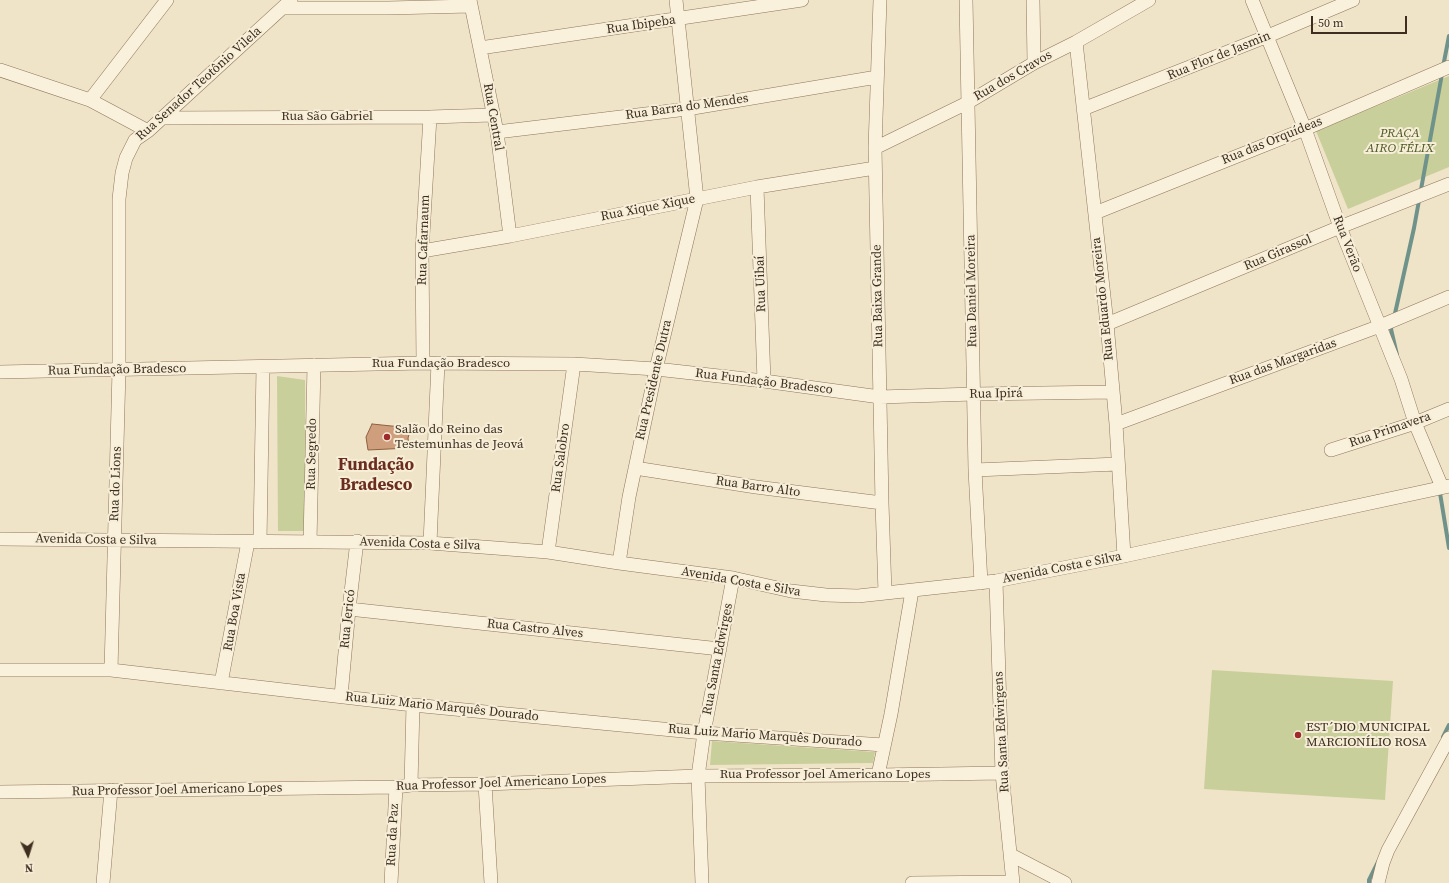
<!DOCTYPE html>
<html>
<head>
<meta charset="utf-8">
<style>
  body { margin:0 }
  #map { position:relative; width:1449px; height:883px; overflow:hidden; background:#f0e4c8; font-family:"Source Serif 4",serif }
  canvas { display:block }
  .north { position:absolute; left:8px; top:835px; width:40px; height:40px; -webkit-text-stroke:3px #f7eed8; paint-order:stroke; rotate:176deg; font-size:11px; font-weight:700; line-height:16px; text-align:center; color:#3d2e20 }
  .north::after { content:''; display:block; margin:auto; width:14px; height:18px; background:#3d2e20; clip-path:polygon(50% 0,100% 100%,50% 72%,0 100%) }
  .scale { position:absolute; left:1311px; top:16px; width:96px; height:18px; box-sizing:border-box; border:2px solid #3d2e20; border-top:0; padding-left:5px; font-size:12px; line-height:14px; white-space:nowrap; color:#3d2e20; -webkit-text-stroke:3px #f7eed8; paint-order:stroke }
</style>
</head>
<body>
<div id="map">
<canvas width="1449" height="883"></canvas>
<div class="north">N</div>
<div class="scale">50 m</div>
</div>
<script>
const g = document.querySelector('canvas').getContext('2d');
g.lineJoin = 'round';
function fill(path, color) {
  g.fillStyle = color;
  g.fill(path, 'evenodd');
}
function poly(rows) {
  const path = new Path2D();
  for (const r of rows) {
    path.moveTo(r[0], r[1]);
    for (let i = 2; i < r.length; i += 2) path.lineTo(r[i], r[i + 1]);
  }
  return path;
}
function stroke(path, color, width, dash) {
  g.strokeStyle = color;
  g.lineWidth = width;
  g.lineCap = dash ? 'butt' : 'round';
  g.setLineDash(dash || []);
  g.stroke(path);
}
function drawText(font, color, halo, rows, align = 'center') {
  g.font = font + ' "Source Serif 4",serif';
  g.lineWidth = 4;
  g.setLineDash([]);
  g.textBaseline = 'middle';
  g.strokeStyle = halo;
  g.fillStyle = color;
  for (const [text, x, y, turn = 0] of rows) {
    g.save();
    g.translate(x, y);
    g.rotate((+turn || 0) * Math.PI / 180);
    g.textAlign = isNaN(turn) ? turn : align;
    if (halo) g.strokeText(text, 0, 0);
    g.fillText(text, 0, 0);
    g.restore();
  }
}
fill(poly([
  [1449,76,1449,167,1348,209,1316,131],
  [277,376,305,380,306,531,278,531],
  [1212,670,1393,681,1385,800,1204,789],
  [712,741,875,752,873,763,710,765]
]), '#c9cf9b');
stroke(poly([
  [1443,67,1449,36],
  [1394,318,1414,228,1442,74],
  [1392,325,1391,329,1397,355],
  [1440,493,1449,548],
  [1443,737,1449,725],
  [1369,883,1369,880,1378,862]
]), '#6f938a', 4);
const building = poly([
  [372,424,411,428,408,438,409,448,368,450,366,437,372,424]
]);
fill(building, '#cf9f7d');
stroke(building, '#8d5f41', 1);
const street = poly([
  [470,0,497,132,510,236],
  [880,0,875,148,882,503,885,593],
  [966,0,975,470,981,583],
  [1033,0,1034,63],
  [1252,0,1305,129,1340,227,1401,379,1415,423,1442,487],
  [284,8,388,8,471,6],
  [1076,42,1107,324,1116,424,1124,556],
  [480,48,802,0],
  [0,70,90,100,148,131],
  [90,100,167,0],
  [1083,109,1268,36,1353,0],
  [162,118,430,117,492,115],
  [497,132,687,109,877,77],
  [875,148,967,103,1034,63,1076,42,1149,0],
  [757,187,764,381],
  [1095,213,1305,129,1449,67],
  [422,251,510,236,757,187,875,168],
  [1107,324,1340,227,1449,184],
  [423,363,422,251,430,117],
  [0,372,423,363,574,364,656,369,764,381,880,397,974,394,1112,392],
  [1116,424,1380,326,1449,297],
  [1331,450,1415,423,1449,409],
  [635,468,756,487,882,503],
  [975,470,1118,464],
  [0,539,430,543,548,552,619,563,733,578,791,591,826,595,858,596,996,581,1124,556,1449,486],
  [260,542,263,367],
  [310,542,314,365],
  [430,543,438,363],
  [548,552,574,364],
  [619,563,629,497,656,369,697,199,676,0],
  [996,581,1002,773,1013,883],
  [349,609,720,649],
  [0,670,111,670,413,705,704,733,884,745],
  [111,670,119,370,119,199,122,173,126,158,135,140,148,131,291,0],
  [221,683,248,542],
  [341,696,349,609,357,541],
  [878,775,891,714,912,591],
  [485,784,491,883],
  [411,785,413,705],
  [0,792,396,787,411,785,485,784,698,776,878,775,1002,773],
  [1011,855,1065,883],
  [103,883,111,790],
  [391,883,396,787],
  [702,883,698,776,704,733,733,578],
  [912,883,1013,882],
  [1378,883,1383,863,1388,850,1449,738]
]);
stroke(street, '#8d765c', 14);
stroke(street, '#faf1dc', 13);
for (const [x, y, r, color] of [
  [387,437,4,"#9e2a2b"],
  [1298,735,4,"#9e2a2b"]
]) {
  const dot = new Path2D();
  dot.arc(x, y, r, 0, 2 * Math.PI);
  g.fillStyle = color;
  g.fill(dot);
  stroke(dot, '#f7eed8', 1.5);
}
drawText('13px', '#3d2e20', '#f7eed8', [
  ["Rua Ibipeba",641,25,-8],
  ["Rua Flor de Jasmin",1219,56,-22],
  ["Rua dos Cravos",1013,76,-30],
  ["Rua Senador Teotônio Vilela",199,84,-42],
  ["Rua Barra do Mendes",687,107,-8],
  ["Rua São Gabriel",327,117],
  ["Rua Central",493,117,80],
  ["Rua das Orquídeas",1272,141,-22],
  ["Rua Xique Xique",648,208,-11],
  ["Rua Cafarnaum",424,240,-88],
  ["Rua Verão",1347,244,69],
  ["Rua Girassol",1278,253,-23],
  ["Rua Uibaí",761,284,-92],
  ["Rua Daniel Moreira",972,291,-91],
  ["Rua Baixa Grande",878,296,-91],
  ["Rua Eduardo Moreira",1103,299,-96],
  ["Rua das Margaridas",1283,362,-20],
  ["Rua Fundação Bradesco",441,364],
  ["Rua Fundação Bradesco",117,370,-1],
  ["Rua Presidente Dutra",654,380,-77],
  ["Rua Fundação Bradesco",764,382,7],
  ["Rua Ipirá",996,394,-1],
  ["Rua Primavera",1390,430,-19],
  ["Rua Segredo",312,454,-89],
  ["Rua Salobro",561,458,-82],
  ["Rua do Lions",116,484,-88],
  ["Rua Barro Alto",758,487,8],
  ["Avenida Costa e Silva",96,540,1],
  ["Avenida Costa e Silva",420,544,2],
  ["Avenida Costa e Silva",1062,568,-11],
  ["Avenida Costa e Silva",741,582,10],
  ["Rua Boa Vista",235,612,-80],
  ["Rua Jericó",348,619,-84],
  ["Rua Castro Alves",535,629,6],
  ["Rua Santa Edwirges",718,659,-79],
  ["Rua Luiz Mario Marquês Dourado",442,707,6],
  ["Rua Santa Edwirgens",1002,732,-93],
  ["Rua Luiz Mario Marquês Dourado",765,736,4],
  ["Rua Professor Joel Americano Lopes",825,775],
  ["Rua Professor Joel Americano Lopes",501,783,-2],
  ["Rua Professor Joel Americano Lopes",177,790,-1],
  ["Rua da Paz",393,835,-87]
]);
drawText('italic 13px', '#4d5a26', '#f7eed8', [
  ["PRAÇA",1400,134],
  ["AIRO FÉLIX",1400,149]
]);
drawText('13px', '#3d2e20', '#f7eed8', [
  ["Salão do Reino das",395,430],
  ["Testemunhas de Jeová",395,445],
  ["EST´DIO MUNICIPAL",1306,728],
  ["MARCIONÍLIO ROSA",1306,743]
], 'left');
drawText('bold 17px', '#6b2e1e', '#f7eed8', [
  ["Fundação",376,466],
  ["Bradesco",376,486]
]);
</script>
</body>
</html>
